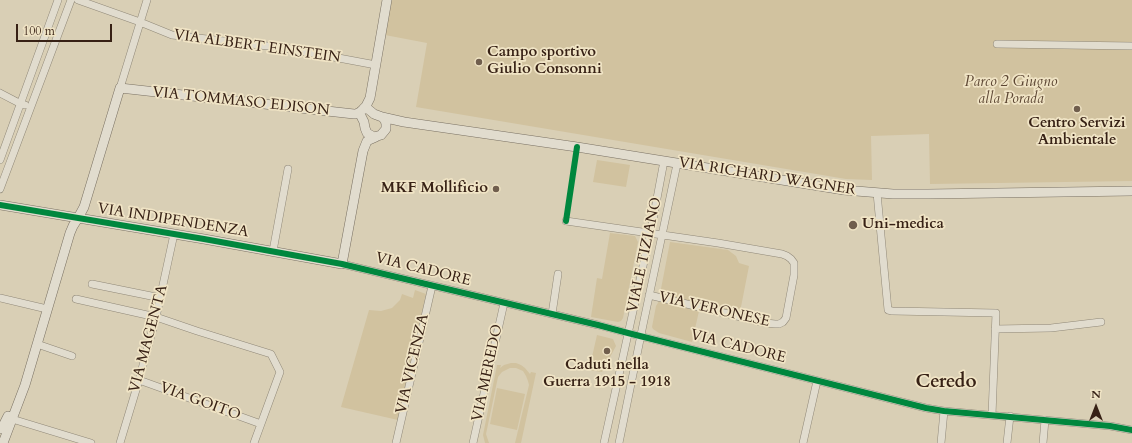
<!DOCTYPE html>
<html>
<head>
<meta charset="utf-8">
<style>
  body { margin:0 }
  #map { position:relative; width:1132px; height:443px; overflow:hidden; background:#d9cfb5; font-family:Cardo,serif }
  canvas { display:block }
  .north { position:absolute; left:1076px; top:387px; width:40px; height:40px; -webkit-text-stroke:3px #f0e4c5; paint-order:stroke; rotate:0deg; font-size:11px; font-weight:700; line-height:16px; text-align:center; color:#372115 }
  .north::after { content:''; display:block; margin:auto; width:14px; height:18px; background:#372115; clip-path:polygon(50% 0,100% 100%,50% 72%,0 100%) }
  .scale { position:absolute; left:16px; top:24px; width:96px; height:18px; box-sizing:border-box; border:2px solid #372115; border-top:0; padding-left:5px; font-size:12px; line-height:14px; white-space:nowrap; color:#372115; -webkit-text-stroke:3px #f0e4c5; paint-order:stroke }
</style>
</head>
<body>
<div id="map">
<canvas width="1132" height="443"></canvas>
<div class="north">N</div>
<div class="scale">100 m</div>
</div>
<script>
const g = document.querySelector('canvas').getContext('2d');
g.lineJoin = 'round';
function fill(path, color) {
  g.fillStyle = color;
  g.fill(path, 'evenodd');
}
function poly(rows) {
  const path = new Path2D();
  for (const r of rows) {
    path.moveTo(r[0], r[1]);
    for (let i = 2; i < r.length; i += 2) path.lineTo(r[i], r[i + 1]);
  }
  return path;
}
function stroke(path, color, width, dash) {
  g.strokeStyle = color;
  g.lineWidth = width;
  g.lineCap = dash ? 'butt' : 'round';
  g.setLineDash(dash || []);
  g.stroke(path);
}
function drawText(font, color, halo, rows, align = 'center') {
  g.font = font + ' Cardo,serif';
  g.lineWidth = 3.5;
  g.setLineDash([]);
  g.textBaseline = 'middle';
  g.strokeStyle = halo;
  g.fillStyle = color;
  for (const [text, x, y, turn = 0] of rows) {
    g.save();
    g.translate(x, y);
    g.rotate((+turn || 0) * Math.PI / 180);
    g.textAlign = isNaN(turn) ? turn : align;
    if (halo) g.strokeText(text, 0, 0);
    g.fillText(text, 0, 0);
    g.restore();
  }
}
fill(poly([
  [391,0,1132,0,1132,181,930,184,929,134,871,136,872,180,846,179,416,107,427,43,385,35],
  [597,160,630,165,626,187,593,182],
  [610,233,635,236,638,242,623,318,621,321,618,322,591,317,597,278,602,279],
  [670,242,728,250,736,256,739,263,749,266,740,312,660,294],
  [415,290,426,294,398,420,341,407,369,310,381,311,392,308,400,300,402,294,413,298],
  [659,301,699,311,692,342,659,333,653,329,652,327,656,306],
  [597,335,613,339,616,346,602,372,589,370],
  [511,363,516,363,521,365,525,368,530,374,531,372,536,373,521,443,515,443,529,385,528,381,526,376,523,371,516,368,510,368,502,372,498,377,486,434,489,443,485,443,483,435,497,365,501,365,500,368,504,365],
  [497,388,525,394,517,430,490,424]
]), '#d1c29f');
const street = poly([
  [78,0,140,22,172,35,285,48,376,65],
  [997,44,1132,46],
  [120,88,147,0],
  [0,93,21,104,25,105],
  [0,160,58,0],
  [0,189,71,0],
  [877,193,888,310,892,311,996,313,992,415],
  [566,221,718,243,782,254,787,256,791,259,794,263,794,275,786,318,783,322,779,324,775,324,766,323,649,295],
  [273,251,288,169],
  [342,264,598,325,628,333,926,408,944,411,1110,426,1132,430],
  [92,284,161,298],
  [0,298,47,309],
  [76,299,156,317,197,331,271,354,280,372,254,443],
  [552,314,558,274],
  [995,329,1051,328,1101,322],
  [37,344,72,356],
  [139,380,261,424],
  [12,419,91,443],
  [120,443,139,380,156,317,174,234],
  [396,443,432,286],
  [473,443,504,303],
  [604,443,652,225,664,161],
  [619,443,643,325,677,164],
  [803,443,817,381],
  [941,443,944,411],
  [1007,443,1010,416],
  [1043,443,1045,420]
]);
const secondary = poly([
  [363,109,366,106,370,98,387,0],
  [364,109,368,109,374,114,382,117,385,120,386,124,386,129,381,135,374,137,367,133,365,128,364,122,360,114,361,111,364,109],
  [382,117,404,122,577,147,844,190,893,194,928,194,1132,191],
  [0,205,204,239,342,264,363,151,367,141,376,137],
  [0,429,4,424,8,416],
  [3,443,25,385,70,233,73,226,78,218,84,207,120,88,354,114,356,114,360,112]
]);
stroke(street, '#908878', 8);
stroke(secondary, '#7a7163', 10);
stroke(street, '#e1dcce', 7);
stroke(secondary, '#e1dcce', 9);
stroke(poly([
  [0,205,204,239,342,264,598,325,628,333,926,408,944,411,1110,426,1132,430],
  [566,221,577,147]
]), '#00873e', 6);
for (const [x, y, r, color] of [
  [479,62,4,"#705e4d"],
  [1077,109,4,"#705e4d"],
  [496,189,4,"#705e4d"],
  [853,225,5,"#705e4d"],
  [607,351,4,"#705e4d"]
]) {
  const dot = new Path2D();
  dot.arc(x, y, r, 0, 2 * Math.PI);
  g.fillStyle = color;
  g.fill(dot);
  stroke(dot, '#f0e4c5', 1.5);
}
drawText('15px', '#372115', '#f0e4c5', [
  ["VIA ALBERT EINSTEIN",257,47,8],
  ["VIA TOMMASO EDISON",241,102,6],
  ["VIA RICHARD WAGNER",767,177,9],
  ["VIA INDIPENDENZA",173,221,9],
  ["VIALE TIZIANO",645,255,-78],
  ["VIA CADORE",423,270,14],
  ["VIA VERONESE",714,310,13],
  ["VIA MAGENTA",149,339,-75],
  ["VIA CADORE",738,347,14],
  ["VIA VICENZA",413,364,-77],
  ["VIA MEREDO",488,373,-78],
  ["VIA GOITO",200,402,20]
]);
drawText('bold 15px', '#372115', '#f0e4c5', [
  ["Campo sportivo",487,53],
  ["Giulio Consonni",487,70],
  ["Centro Servizi",1077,124,"center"],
  ["Ambientale",1077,141,"center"],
  ["MKF Mollificio",488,189,"right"],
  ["Uni-medica",862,225],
  ["Caduti nella",607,366,"center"],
  ["Guerra 1915 - 1918",607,383,"center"]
], 'left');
drawText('italic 15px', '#5c4633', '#f0e4c5', [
  ["Parco 2 Giugno",1011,83],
  ["alla Porada",1011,100]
]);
drawText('bold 19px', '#372115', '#f0e4c5', [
  ["Ceredo",946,383]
]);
</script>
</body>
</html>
